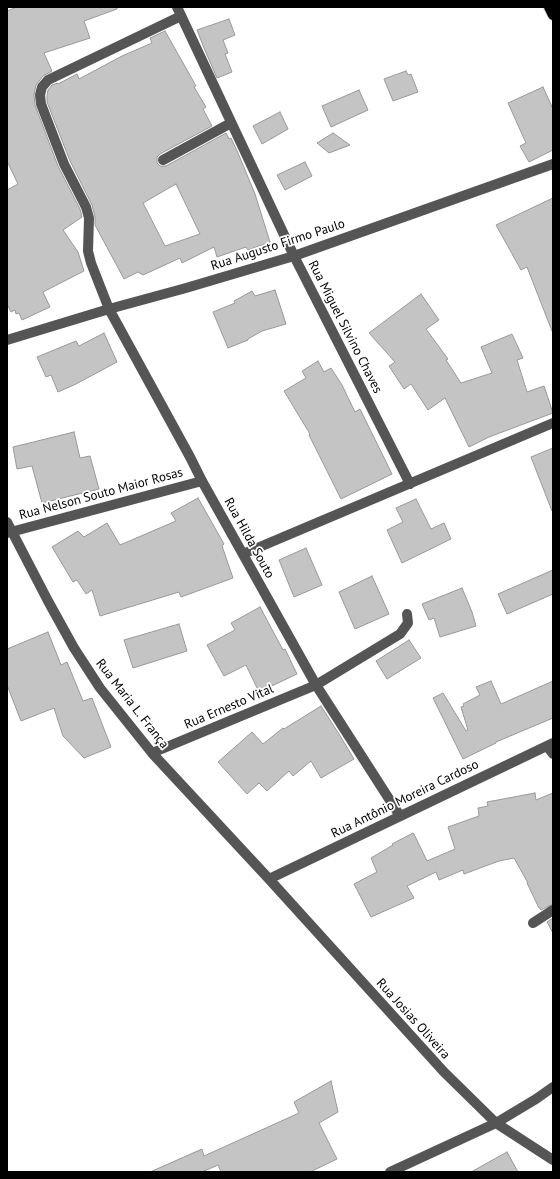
<!DOCTYPE html>
<html>
<head>
<meta charset="utf-8">
<style>
  body { margin:0 }
  #map { position:relative; width:560px; height:1179px; overflow:hidden; background:#fff; font-family:"PT Sans",sans-serif }
  canvas { display:block }
  .frame { position:absolute; inset:0; border:8px solid #000; pointer-events:none }
</style>
</head>
<body>
<div id="map">
<canvas width="560" height="1179"></canvas>
<div class="frame"></div>
</div>
<script>
const g = document.querySelector('canvas').getContext('2d');
g.lineJoin = 'round';
function fill(path, color) {
  g.fillStyle = color;
  g.fill(path, 'evenodd');
}
function poly(rows) {
  const path = new Path2D();
  for (const r of rows) {
    path.moveTo(r[0], r[1]);
    for (let i = 2; i < r.length; i += 2) path.lineTo(r[i], r[i + 1]);
  }
  return path;
}
function stroke(path, color, width, dash) {
  g.strokeStyle = color;
  g.lineWidth = width;
  g.lineCap = dash ? 'butt' : 'round';
  g.setLineDash(dash || []);
  g.stroke(path);
}
function drawText(font, color, halo, rows, align = 'center') {
  g.font = font + ' "PT Sans",sans-serif';
  g.lineWidth = 3.5;
  g.setLineDash([]);
  g.textBaseline = 'middle';
  g.strokeStyle = halo;
  g.fillStyle = color;
  for (const [text, x, y, turn = 0] of rows) {
    g.save();
    g.translate(x, y);
    g.rotate((+turn || 0) * Math.PI / 180);
    g.textAlign = isNaN(turn) ? turn : align;
    if (halo) g.strokeText(text, 0, 0);
    g.fillText(text, 0, 0);
    g.restore();
  }
}
const building = poly([
  [17,7,117,7,117,9,84,21,90,38,44,53,52,71,43,76,36,85,34,95,35,105,58,166,80,209,82,217,63,230,78,252,84,271,43,292,50,307,22,320,19,313,16,314,15,310,11,312,7,304,7,190,18,184,7,161,7,11,17,7],
  [229,19,235,35,223,40,228,53,225,54,232,72,217,78,204,48,197,30,229,19],
  [165,31,196,86,194,87,206,107,203,109,212,126,160,154,157,157,157,163,160,166,166,166,226,133,229,139,231,138,238,153,255,194,270,242,248,250,246,247,217,257,214,247,182,263,180,258,143,275,138,272,124,279,95,225,95,217,92,205,70,161,47,102,47,95,48,90,52,85,58,83,58,84,77,74,79,79,122,56,152,43,150,38,165,31],
  [176,184,200,234,165,246,143,203,176,184],
  [406,71,408,75,411,74,418,92,393,101,384,79,406,71],
  [543,87,553,109,553,150,529,162,520,146,526,143,508,103,543,87],
  [359,90,368,110,331,127,322,106,359,90],
  [280,112,288,129,262,144,253,126,280,112],
  [333,133,350,145,329,153,317,143,333,133],
  [305,162,312,176,285,190,277,175,305,162],
  [553,198,553,331,552,331,527,267,521,270,496,225,553,198],
  [275,290,286,324,262,331,248,339,248,340,228,348,213,312,235,303,234,301,252,291,255,296,275,290],
  [421,294,439,320,426,329,448,359,446,360,461,383,492,373,481,347,512,334,523,358,517,360,527,392,544,386,553,413,489,437,469,447,445,398,428,410,411,384,404,389,389,366,395,362,369,333,421,294],
  [104,333,117,362,76,384,58,392,51,375,46,377,37,357,76,341,79,346,104,333],
  [318,361,324,372,331,368,342,385,355,412,360,409,392,474,341,499,309,435,310,434,284,391,306,378,302,371,318,361],
  [74,432,80,458,90,456,99,489,42,503,32,466,17,469,13,447,74,432],
  [553,448,553,511,552,511,531,457,553,448],
  [198,498,224,544,222,546,233,578,181,597,179,592,100,616,92,590,86,594,77,580,73,582,52,547,78,531,84,537,107,523,120,545,176,521,171,513,198,498],
  [416,499,431,529,444,523,451,539,402,563,387,530,403,522,396,508,416,499],
  [306,548,322,585,294,597,279,560,306,548],
  [553,570,553,594,507,614,498,594,553,570],
  [372,576,389,614,355,629,339,592,372,576],
  [462,588,472,612,476,626,440,637,434,618,429,620,422,604,462,588],
  [260,607,283,650,285,649,297,674,259,692,246,665,224,676,207,645,235,630,231,623,260,607],
  [179,624,187,651,133,668,124,640,179,624],
  [48,632,61,665,67,662,83,701,92,698,111,747,84,758,63,736,54,708,21,721,7,685,7,649,48,632],
  [409,640,421,658,387,679,376,661,409,640],
  [491,681,501,704,553,681,553,718,496,742,496,743,463,759,433,698,443,693,466,731,468,730,461,707,464,706,463,704,480,695,476,687,491,681],
  [321,706,339,734,354,759,321,778,311,761,293,776,289,771,267,791,259,783,247,794,218,762,252,732,263,744,283,728,284,729,321,706],
  [535,793,536,800,553,793,553,904,541,910,540,908,539,908,527,883,528,883,514,858,499,861,464,874,463,870,439,880,436,872,407,886,414,898,371,917,354,884,377,872,371,858,393,845,392,844,413,833,414,834,427,861,455,849,448,827,479,816,478,808,488,806,487,802,535,793],
  [553,918,553,933,547,922,553,918],
  [331,1081,338,1112,319,1123,337,1159,310,1172,221,1172,218,1165,202,1172,150,1172,202,1149,204,1156,299,1113,294,1102,331,1081],
  [507,1152,518,1172,471,1172,507,1152]
]);
fill(building, '#c4c4c4');
stroke(building, '#999', 1);
const major = poly([
  [549,7,553,15]
]);
stroke(major, '#dbdbdb', 12);
stroke(poly([
  [177,7,294,256,410,484],
  [181,16,48,80,42,87,40,95,41,104,64,164,86,207,89,218,88,251,91,263,109,309,190,457,202,481,316,685,400,816],
  [163,160,231,123],
  [7,340,109,309,186,288,294,256,553,164],
  [7,522,48,601,74,648,100,688,152,753,269,879,444,1072,496,1123,553,1160],
  [7,533,202,481],
  [243,554,553,423],
  [547,746,553,754],
  [152,753,316,685,400,634,408,623,407,614],
  [269,879,553,743],
  [533,923,553,910],
  [390,1172,496,1123,536,1099,553,1087]
]), '#555', 10);
stroke(major, '#000', 10);
drawText('13px', '#000', '#fff', [
  ["Rua Augusto Firmo Paulo",278,245,-18],
  ["Rua Miguel Silvino Chaves",345,327,63],
  ["Rua Nelson Souto Maior Rosas",101,494,-15],
  ["Rua Hilda Souto",249,538,61],
  ["Rua Maria L. França",132,704,52],
  ["Rua Ernesto Vital",229,707,-23],
  ["Rua Antônio Moreira Cardoso",405,799,-26],
  ["Rua Josias Oliveira",413,1019,48]
]);
</script>
</body>
</html>
